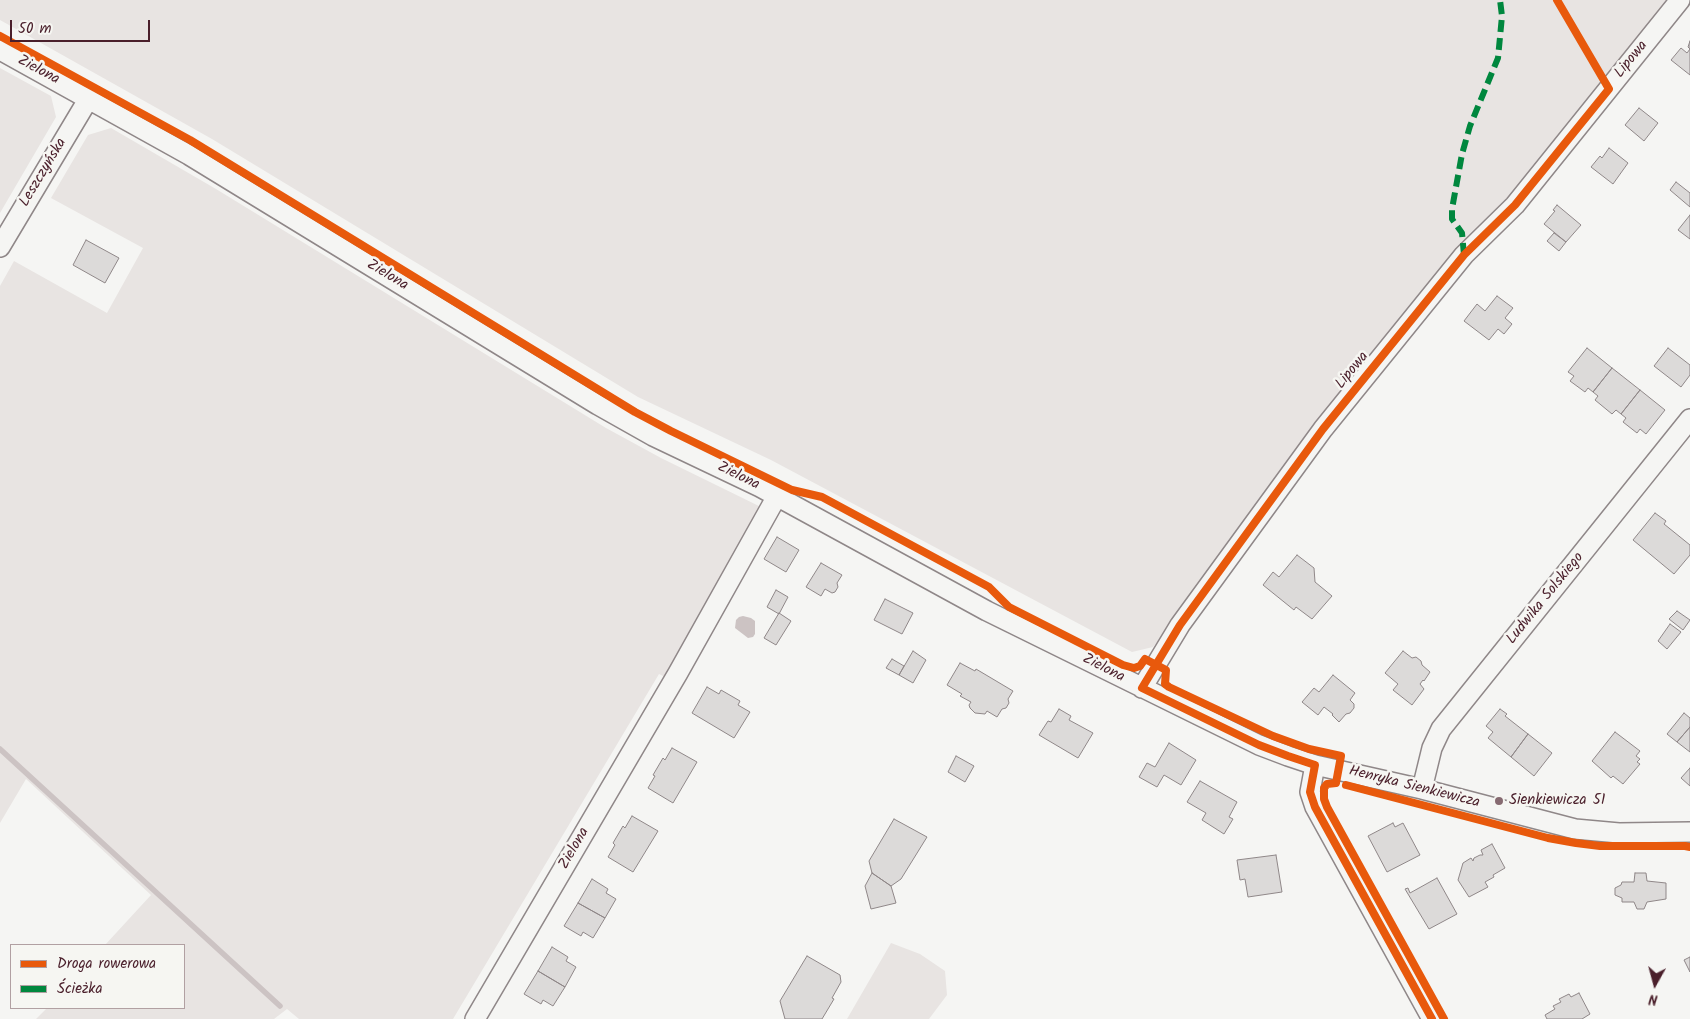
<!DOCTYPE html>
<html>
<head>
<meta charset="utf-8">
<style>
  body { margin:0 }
  #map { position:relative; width:1690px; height:1019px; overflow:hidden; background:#f5f5f3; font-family:Kalam,sans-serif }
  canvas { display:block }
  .legend { position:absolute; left:10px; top:944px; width:175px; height:65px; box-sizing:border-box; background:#f6f6f2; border:1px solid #b1a0a2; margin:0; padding:6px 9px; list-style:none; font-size:15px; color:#4a1f2b }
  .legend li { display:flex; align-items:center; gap:10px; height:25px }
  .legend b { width:25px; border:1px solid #b1a0a2 }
  .north { position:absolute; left:1630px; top:959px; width:50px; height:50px; -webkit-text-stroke:4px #f6f6f2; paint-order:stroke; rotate:187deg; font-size:14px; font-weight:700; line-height:20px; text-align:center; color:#4a1f2b }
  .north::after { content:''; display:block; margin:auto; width:18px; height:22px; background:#4a1f2b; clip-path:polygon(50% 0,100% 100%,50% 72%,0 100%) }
  .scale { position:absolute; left:10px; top:20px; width:140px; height:22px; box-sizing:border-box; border:2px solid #4a1f2b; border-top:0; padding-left:6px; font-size:15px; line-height:18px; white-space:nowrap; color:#4a1f2b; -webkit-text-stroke:4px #f6f6f2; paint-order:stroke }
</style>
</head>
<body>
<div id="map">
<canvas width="1690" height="1019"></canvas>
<ul class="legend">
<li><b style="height:6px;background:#e8590c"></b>Droga rowerowa</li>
<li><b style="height:6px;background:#00873e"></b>Ścieżka</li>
</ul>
<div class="north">N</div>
<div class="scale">50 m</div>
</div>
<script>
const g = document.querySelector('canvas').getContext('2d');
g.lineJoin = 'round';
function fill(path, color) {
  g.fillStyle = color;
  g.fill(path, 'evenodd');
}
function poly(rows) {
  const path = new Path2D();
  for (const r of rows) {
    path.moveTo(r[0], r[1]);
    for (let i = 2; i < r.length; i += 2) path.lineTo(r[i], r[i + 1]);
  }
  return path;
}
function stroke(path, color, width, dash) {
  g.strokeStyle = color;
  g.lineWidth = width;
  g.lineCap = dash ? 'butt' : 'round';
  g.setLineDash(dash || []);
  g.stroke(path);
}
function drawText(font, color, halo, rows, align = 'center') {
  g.font = font + ' Kalam,sans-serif';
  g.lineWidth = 5;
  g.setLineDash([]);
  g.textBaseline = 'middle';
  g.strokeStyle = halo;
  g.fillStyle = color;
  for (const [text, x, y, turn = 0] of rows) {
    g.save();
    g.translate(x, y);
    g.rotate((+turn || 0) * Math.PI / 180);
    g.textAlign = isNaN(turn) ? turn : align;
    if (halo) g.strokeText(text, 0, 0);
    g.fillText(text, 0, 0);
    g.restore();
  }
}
fill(poly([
  [0,0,1668,0,1491,219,1153,647,1132,652,771,460,638,397,212,139,0,20],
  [0,68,51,96,56,117,0,213],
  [111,128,216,189,606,428,661,458,765,509,667,678,659,674,453,1019,299,1019,287,1009,274,1019,36,1019,47,1008,184,1008,184,945,105,945,151,895,26,779,0,823,0,286,14,261,107,313,143,248,51,198,88,135],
  [891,943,920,954,945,971,947,995,929,1019,847,1019]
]), '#e8e4e2');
fill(poly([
  [743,616,751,618,755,621,755,634,753,637,748,638,735,628,736,620,739,617]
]), '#ccc3c3');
stroke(poly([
  [0,749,280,1006]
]), '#ccc3c3', 5.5);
const building = poly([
  [1690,41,1690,75,1671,60,1681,48,1687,53,1690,49,1688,47,1690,41],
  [1639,108,1658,123,1644,141,1625,125,1639,108],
  [1609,148,1628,163,1613,184,1591,167,1600,156,1602,158,1609,148],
  [1676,182,1690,193,1690,207,1670,190,1676,182],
  [1557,205,1581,225,1566,242,1544,224,1555,211,1553,210,1557,205],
  [1690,215,1690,239,1678,230,1690,215],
  [1554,233,1566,242,1559,251,1547,241,1554,233],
  [86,240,119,258,105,283,73,265,86,240],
  [1497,296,1513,308,1505,318,1512,324,1504,334,1498,329,1489,340,1464,321,1477,304,1485,311,1497,296],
  [1587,348,1612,368,1593,392,1588,388,1585,392,1570,381,1574,376,1568,372,1587,348],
  [1668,348,1690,365,1690,375,1681,387,1654,366,1668,348],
  [1612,368,1640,390,1621,414,1616,410,1612,414,1595,400,1598,396,1593,392,1612,368],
  [1640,390,1665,410,1646,434,1640,429,1637,433,1623,422,1626,418,1621,414,1640,390],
  [1655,513,1666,521,1664,524,1690,545,1690,555,1674,574,1633,540,1655,513],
  [777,537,799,550,786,572,764,559,777,537],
  [1297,555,1314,568,1315,582,1332,596,1312,619,1296,607,1294,610,1263,585,1273,572,1279,577,1297,555],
  [821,563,842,575,837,583,838,587,835,592,832,593,825,589,821,596,806,587,821,563],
  [776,590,788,597,779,614,767,607,776,590],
  [885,599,913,613,902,634,874,620,885,599],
  [1677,611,1690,620,1683,630,1669,619,1677,611],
  [779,613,791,621,776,645,764,638,779,613],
  [1670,624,1681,632,1667,649,1658,641,1670,624],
  [913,651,926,660,913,683,899,675,913,651],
  [1403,651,1412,658,1416,657,1421,661,1422,665,1430,672,1424,681,1423,680,1420,684,1424,689,1412,705,1393,690,1398,684,1385,673,1403,651],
  [892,659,904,666,899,675,886,668,892,659],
  [960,663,975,671,976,669,1013,691,1008,699,1009,703,1006,708,1002,709,997,717,987,711,985,714,975,713,970,708,969,705,971,702,960,696,962,694,947,685,960,663],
  [1333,675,1355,693,1350,700,1354,704,1354,708,1350,713,1346,714,1339,722,1332,715,1333,714,1324,707,1318,715,1302,702,1314,688,1319,692,1333,675],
  [707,687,719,694,721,690,740,701,738,705,750,712,734,738,692,713,707,687],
  [1059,709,1071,716,1069,720,1093,733,1078,758,1039,735,1048,721,1051,722,1059,709],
  [1500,709,1507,714,1505,716,1528,734,1511,757,1488,738,1493,732,1486,726,1500,709],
  [1684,713,1690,718,1690,727,1677,742,1667,734,1684,713],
  [1690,727,1690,752,1677,742,1690,727],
  [1615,732,1640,751,1636,756,1640,759,1637,762,1640,764,1623,784,1613,776,1611,778,1592,761,1615,732],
  [1528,734,1552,753,1534,776,1511,757,1528,734],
  [1169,743,1196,760,1181,785,1164,775,1157,787,1139,777,1147,763,1155,767,1169,743],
  [672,748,697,762,673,803,648,788,655,776,653,775,663,758,665,760,672,748],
  [956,756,974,766,965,782,948,772,956,756],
  [1690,768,1690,786,1681,778,1690,768],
  [1200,781,1237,802,1229,817,1233,819,1224,834,1202,820,1206,813,1187,802,1200,781],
  [632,816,658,831,633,872,608,857,615,845,613,843,623,826,625,828,632,816],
  [894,819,927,837,901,879,891,886,872,873,869,861,894,819],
  [1393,823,1395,827,1403,823,1420,855,1387,872,1368,836,1393,823],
  [1492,844,1505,868,1493,875,1494,877,1485,882,1488,887,1469,897,1458,880,1463,863,1471,858,1473,861,1474,858,1480,855,1483,855,1481,850,1492,844],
  [1276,855,1282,892,1248,897,1245,879,1240,880,1237,860,1276,855],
  [872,873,891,886,896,903,871,909,865,886,872,873],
  [1635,873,1646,873,1647,881,1666,883,1666,899,1647,902,1644,909,1637,909,1634,902,1622,902,1622,898,1615,895,1615,888,1621,885,1622,882,1634,882,1635,873],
  [1437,878,1457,914,1429,929,1405,889,1408,888,1410,893,1437,878],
  [592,879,608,889,606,893,616,899,605,918,578,903,592,879],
  [578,903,605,918,593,938,583,932,581,936,564,926,578,903],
  [552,947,568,957,566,961,576,967,565,987,538,971,552,947],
  [807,956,840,975,841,982,832,998,834,999,822,1019,785,1019,780,1001,807,956],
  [1690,957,1690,972,1684,960,1690,957],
  [538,971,565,987,553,1006,543,1000,541,1004,524,994,538,971],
  [1579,993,1590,1014,1582,1019,1547,1019,1545,1015,1555,1009,1553,1006,1561,1002,1559,999,1569,994,1571,997,1579,993]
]);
fill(building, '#dcdad9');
stroke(building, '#8f8788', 1);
const street = poly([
  [0,50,189,155,598,405,653,436,760,487,987,611,1259,745,1288,756,1315,765,1422,789,1575,829,1619,833,1690,832],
  [0,247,89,98],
  [1142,688,1180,625,1323,429,1464,255,1515,205,1680,0],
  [1315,765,1310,792,1315,807,1432,1019],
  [1422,789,1432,748,1441,729,1690,419],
  [475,1019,678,673,777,496]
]);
stroke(street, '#8f8788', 22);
stroke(street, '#f5f5f3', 19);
stroke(poly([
  [1464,255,1462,233,1452,219,1452,209,1462,154,1470,126,1498,58,1502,16,1500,0]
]), '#00873e', 6, [12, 6]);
stroke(poly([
  [0,36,190,140,635,412,671,431,792,490,822,497,989,587,1009,607,1123,665,1134,668,1140,666,1145,659,1166,670,1165,684,1169,687,1273,736,1309,749,1341,756,1336,783,1327,784,1324,788,1324,799,1327,807,1444,1019],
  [1346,785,1548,838,1576,843,1600,846,1685,846,1690,847],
  [1432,1019,1315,807,1310,792,1315,765,1288,756,1259,745,1142,688,1180,625,1323,429,1464,255,1515,205,1609,89,1557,0]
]), '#e8590c', 8);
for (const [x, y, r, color] of [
  [1499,801,5,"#866a71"]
]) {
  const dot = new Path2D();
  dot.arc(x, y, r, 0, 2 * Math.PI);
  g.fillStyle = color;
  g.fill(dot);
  stroke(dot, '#f6f6f2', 2);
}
drawText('15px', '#4a1f2b', '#f6f6f2', [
  ["Lipowa",1632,60,-51],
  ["Zielona",38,71,28],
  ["Leszczyńska",44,173,-59],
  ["Zielona",387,276,31],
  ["Lipowa",1353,371,-51],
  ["Zielona",738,477,26],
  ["Ludwika Solskiego",1546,599,-51],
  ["Zielona",1103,669,27],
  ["Henryka Sienkiewicza",1414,788,14],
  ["Zielona",575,849,-60]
]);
drawText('15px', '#4a1f2b', '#f6f6f2', [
  ["Sienkiewicza 51",1509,801]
], 'left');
</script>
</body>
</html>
